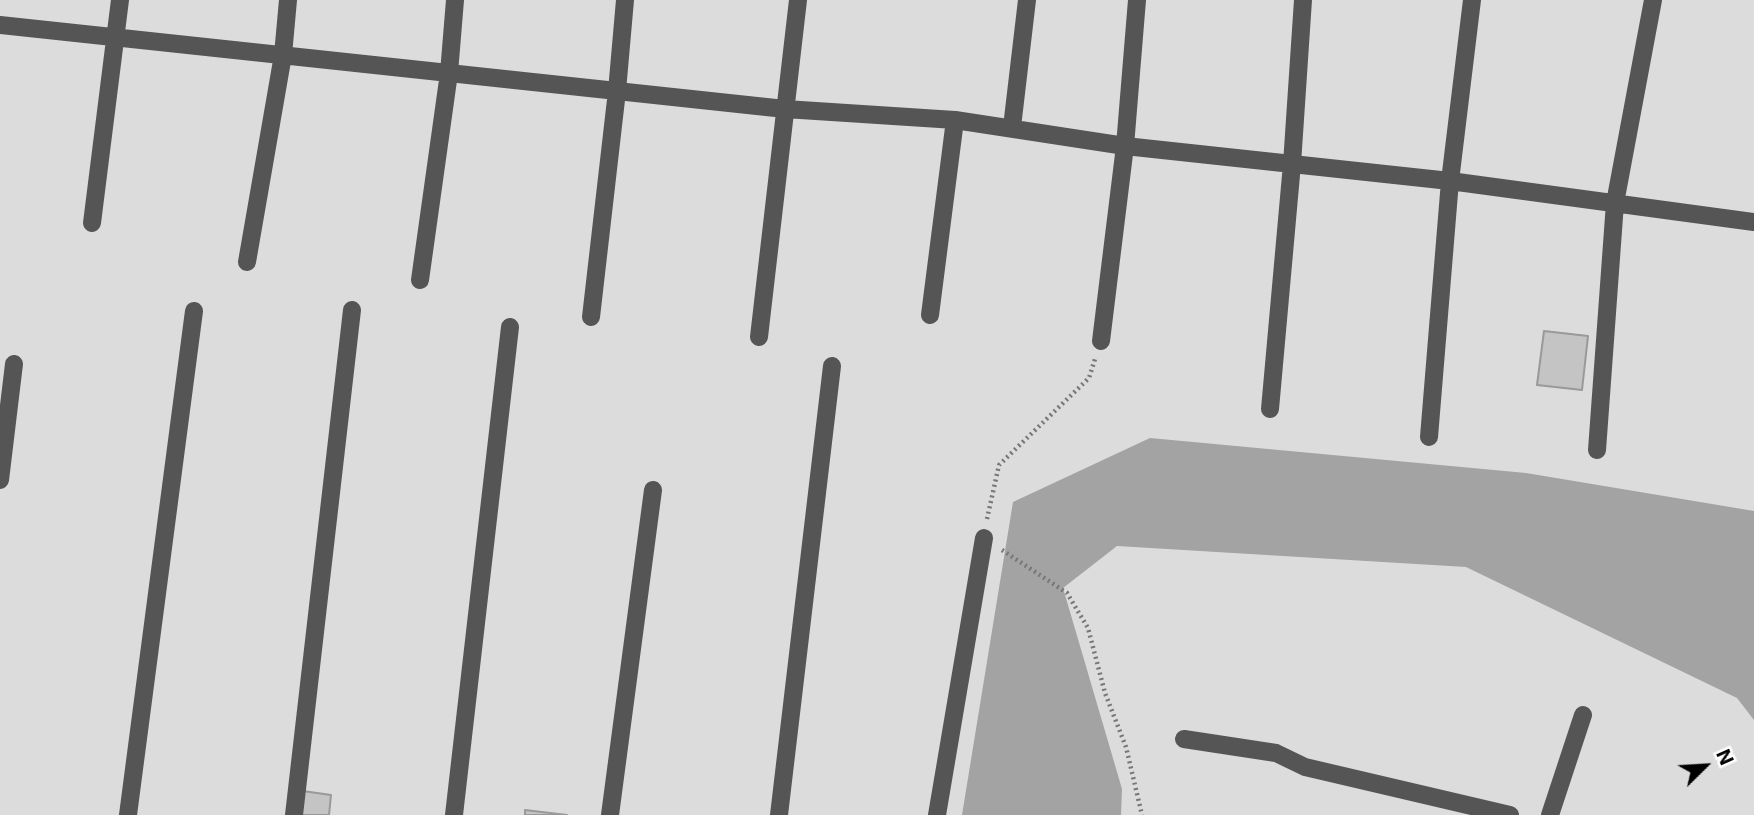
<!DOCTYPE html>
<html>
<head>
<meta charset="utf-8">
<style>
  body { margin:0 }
  #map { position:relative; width:1754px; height:815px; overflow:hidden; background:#fff; font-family:Inter,sans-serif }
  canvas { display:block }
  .north { position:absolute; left:1670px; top:731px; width:70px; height:70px; -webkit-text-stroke:5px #fff; paint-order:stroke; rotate:66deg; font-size:19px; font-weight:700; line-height:28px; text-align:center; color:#000 }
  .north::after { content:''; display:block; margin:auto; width:24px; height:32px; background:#000; clip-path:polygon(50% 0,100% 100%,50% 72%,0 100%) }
</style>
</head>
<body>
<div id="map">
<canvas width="1754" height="815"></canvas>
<div class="north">N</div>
</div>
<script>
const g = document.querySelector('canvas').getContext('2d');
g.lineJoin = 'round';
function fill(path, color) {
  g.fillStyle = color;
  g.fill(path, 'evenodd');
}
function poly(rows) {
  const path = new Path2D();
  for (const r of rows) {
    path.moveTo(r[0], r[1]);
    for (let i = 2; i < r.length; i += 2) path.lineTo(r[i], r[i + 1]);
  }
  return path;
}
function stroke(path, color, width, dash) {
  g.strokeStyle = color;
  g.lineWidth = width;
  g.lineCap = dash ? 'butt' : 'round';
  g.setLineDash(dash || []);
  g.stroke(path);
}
fill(poly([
  [0,0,1754,0,1754,815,0,815]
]), '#dcdcdc');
fill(poly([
  [1150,438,1526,473,1754,511,1754,720,1737,698,1466,567,1117,546,1063,588,1122,789,1121,815,962,815,1013,502]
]), '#a3a3a3');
const building = poly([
  [1544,331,1588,336,1582,390,1537,385,1544,331],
  [303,791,331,795,329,815,300,815,303,791],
  [525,810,567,815,525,815,525,810]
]);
fill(building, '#c4c4c4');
stroke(building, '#999', 2);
stroke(poly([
  [987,519,999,465,1089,378,1095,359],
  [1002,550,1067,593,1088,628,1105,693,1126,747,1142,815]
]), '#777', 4.5, [2, 3.5]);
stroke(poly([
  [0,25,785,109,955,120,1125,146,1450,181,1754,222],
  [1012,127,1027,0],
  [92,223,120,0],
  [247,262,283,55,288,0],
  [420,280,449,73,455,0],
  [930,315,955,120],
  [591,317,617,91,625,0],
  [759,337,798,0],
  [1101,341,1125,146,1137,0],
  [1270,409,1292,164,1303,0],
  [1429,437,1450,181,1472,0],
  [1597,450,1615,203,1653,0],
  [0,480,14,364],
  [1184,739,1276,753,1305,767,1510,815],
  [128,815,194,311],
  [294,815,352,310],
  [454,815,510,327],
  [610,815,653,490],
  [779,815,832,366],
  [937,815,984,538],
  [1550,815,1583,715]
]), '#555', 18);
</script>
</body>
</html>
